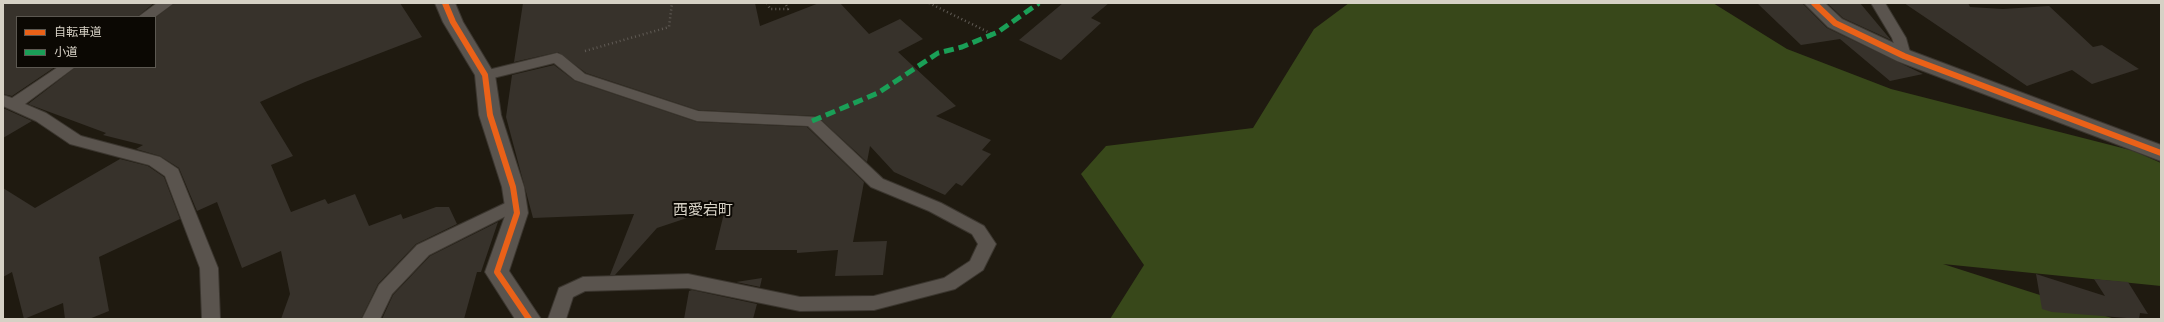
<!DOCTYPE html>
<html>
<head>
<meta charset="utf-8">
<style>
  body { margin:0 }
  #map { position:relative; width:2164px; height:322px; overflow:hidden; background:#1f1a10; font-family:Spectral,"Noto Sans JP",serif }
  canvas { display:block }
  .frame { position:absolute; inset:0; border:4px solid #d6d1c5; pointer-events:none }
  .legend { position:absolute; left:16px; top:16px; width:140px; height:52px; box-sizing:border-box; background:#0b0803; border:1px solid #5c5851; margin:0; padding:5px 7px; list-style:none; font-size:12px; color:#d6d1c5 }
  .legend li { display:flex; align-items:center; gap:8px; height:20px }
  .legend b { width:20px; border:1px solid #5c5851 }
</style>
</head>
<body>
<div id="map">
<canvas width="2164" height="322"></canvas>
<div class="frame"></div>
<ul class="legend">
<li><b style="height:5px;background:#ea6118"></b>自転車道</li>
<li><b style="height:5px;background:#1a9f57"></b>小道</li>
</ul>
</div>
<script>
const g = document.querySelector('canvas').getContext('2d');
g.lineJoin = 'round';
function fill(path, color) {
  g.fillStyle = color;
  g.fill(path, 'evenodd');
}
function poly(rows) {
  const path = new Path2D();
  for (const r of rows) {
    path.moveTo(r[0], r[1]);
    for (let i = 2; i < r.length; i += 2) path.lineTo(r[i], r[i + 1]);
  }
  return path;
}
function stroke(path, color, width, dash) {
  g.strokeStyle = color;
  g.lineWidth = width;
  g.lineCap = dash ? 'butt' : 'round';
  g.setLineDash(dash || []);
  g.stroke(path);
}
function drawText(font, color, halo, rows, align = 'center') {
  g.font = font + ' Spectral,"Noto Sans JP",serif';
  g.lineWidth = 4;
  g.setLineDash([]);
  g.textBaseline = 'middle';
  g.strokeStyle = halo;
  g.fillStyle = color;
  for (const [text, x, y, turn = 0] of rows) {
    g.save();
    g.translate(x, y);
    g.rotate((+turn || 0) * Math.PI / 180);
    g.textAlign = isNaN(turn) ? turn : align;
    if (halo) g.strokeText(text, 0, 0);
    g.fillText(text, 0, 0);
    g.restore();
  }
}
fill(poly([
  [1349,3,1713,3,1787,49,1891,89,2134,151,2161,163,2161,286,1943,264,2115,319,1110,319,1144,265,1081,174,1106,146,1253,128,1314,29]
]), '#38481a');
fill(poly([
  [3,3,154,3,137,17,17,17,17,67,55,67,12,96,3,94],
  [175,3,400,3,422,37,305,82,260,102,293,156,271,165,291,212,325,199,328,204,355,194,369,226,401,214,403,219,436,207,449,207,457,224,416,244,378,284,361,319,281,319,290,294,281,251,242,268,217,202,197,211,179,168,160,156,136,149,143,145,103,135,106,133,28,104,76,67,155,67,155,18],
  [523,3,755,3,760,26,819,3,840,3,869,34,900,19,923,39,898,52,956,106,936,116,991,140,982,150,991,154,962,186,956,183,945,195,894,172,870,146,867,162,817,116,698,110,586,73,558,52,514,62],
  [1063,3,1109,3,1091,18,1101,23,1061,60,1019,40],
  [1757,3,1802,3,1827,28,1923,74,1890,81,1840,39,1801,45],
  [1827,3,1860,3,1891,40,1843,18],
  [1904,3,1968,3,1970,7,2003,9,2049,6,2093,47,2102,45,2139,69,2092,84,2072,70,2027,86],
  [554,65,575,81,697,122,807,127,864,182,853,242,887,241,883,275,835,276,838,250,797,253,797,250,715,250,726,205,657,228,615,275,610,275,634,214,533,218,506,117,512,75],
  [3,108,32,121,3,138],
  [120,159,148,166,164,177,180,219,99,257,109,311,89,319,65,319,63,303,24,319,12,272,3,277,3,188,35,208],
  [498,222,481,272,477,272,464,319,382,319,393,295,430,256],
  [2036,274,2105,296,2094,279,2128,282,2148,314,2140,313,2139,319,2052,312,2042,309],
  [762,278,760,287,736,282],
  [692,290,757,304,753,319,684,319,689,291]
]), '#37322b');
const lane = poly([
  [157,3,174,3,155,17,138,17,157,3],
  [1871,3,1885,3,1906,38,1911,56,1909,59,1899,59,1892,38,1871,3],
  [557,53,562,55,585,74,698,111,817,117,883,179,941,203,984,226,996,244,983,270,955,289,874,310,800,311,688,288,585,291,573,297,566,319,548,319,559,288,583,277,688,274,800,297,874,296,944,278,970,261,978,244,972,234,929,211,871,187,808,126,697,121,575,80,554,63,485,80,480,78,478,75,480,72,557,53],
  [58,67,75,67,25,104,46,113,81,136,160,157,178,169,218,268,220,319,202,319,200,268,165,176,149,165,70,144,36,121,3,106,3,95,12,98,58,67],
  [516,198,522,200,524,204,522,208,429,255,392,294,380,319,362,319,379,285,417,245,516,198]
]);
const street = poly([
  [435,3,455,3,463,22,495,75,501,115,524,187,528,213,509,271,541,319,515,319,485,272,506,213,502,187,479,115,475,75,443,22,435,3],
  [1804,3,1825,3,1842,19,1911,51,2161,145,2161,161,1897,61,1828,27,1804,3]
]);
stroke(lane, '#3b362f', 2);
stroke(street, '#3b362f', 2);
stroke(poly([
  [767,3,770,9,788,9,785,3],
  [929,3,992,34],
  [585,51,669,27,672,3]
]), '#605b55', 2.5, [1, 3]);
fill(lane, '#5a544e');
fill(street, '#5a544e');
stroke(poly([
  [812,121,878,93,938,53,962,47,998,32,1039,3]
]), '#1a9f57', 5, [10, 5]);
stroke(poly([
  [445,3,453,22,485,75,490,115,513,187,517,213,497,272,529,319],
  [1814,3,1835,23,1904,56,2161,153]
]), '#ea6118', 6);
drawText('15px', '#d6d1c5', '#0b0803', [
  ["西愛宕町",703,212]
]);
</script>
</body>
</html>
